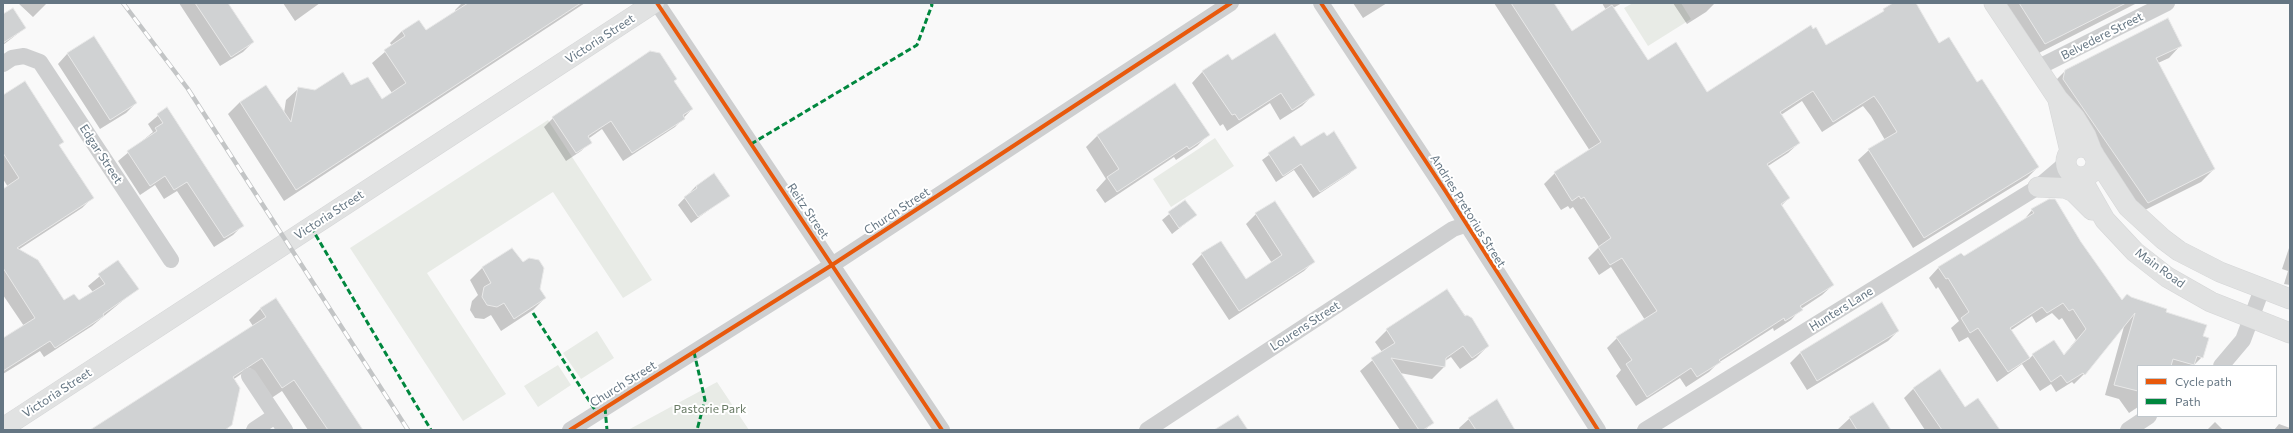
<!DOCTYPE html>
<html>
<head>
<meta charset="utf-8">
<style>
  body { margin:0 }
  #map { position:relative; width:2293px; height:433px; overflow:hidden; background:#f9f9f9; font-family:Commissioner,sans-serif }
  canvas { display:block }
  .frame { position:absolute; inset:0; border:4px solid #657683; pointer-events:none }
  .legend { position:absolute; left:2137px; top:365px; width:140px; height:52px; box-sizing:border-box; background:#fff; border:1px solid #c1c8cd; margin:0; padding:5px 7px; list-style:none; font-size:12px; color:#657683 }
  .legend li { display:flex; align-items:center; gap:8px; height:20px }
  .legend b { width:20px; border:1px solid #c1c8cd }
</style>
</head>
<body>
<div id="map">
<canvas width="2293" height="433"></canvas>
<div class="frame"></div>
<ul class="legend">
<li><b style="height:5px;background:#e8590c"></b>Cycle path</li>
<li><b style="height:5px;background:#00873e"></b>Path</li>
</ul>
</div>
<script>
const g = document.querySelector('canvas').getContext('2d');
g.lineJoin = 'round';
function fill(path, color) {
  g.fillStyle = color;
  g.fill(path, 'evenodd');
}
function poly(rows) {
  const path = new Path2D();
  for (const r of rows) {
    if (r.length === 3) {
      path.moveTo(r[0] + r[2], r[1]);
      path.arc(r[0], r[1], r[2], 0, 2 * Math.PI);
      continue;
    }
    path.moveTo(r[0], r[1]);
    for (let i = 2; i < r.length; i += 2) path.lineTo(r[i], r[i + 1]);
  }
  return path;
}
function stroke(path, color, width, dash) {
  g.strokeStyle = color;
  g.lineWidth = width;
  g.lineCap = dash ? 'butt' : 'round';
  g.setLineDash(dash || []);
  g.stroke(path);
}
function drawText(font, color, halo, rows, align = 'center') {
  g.font = font + ' Commissioner,sans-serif';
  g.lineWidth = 4;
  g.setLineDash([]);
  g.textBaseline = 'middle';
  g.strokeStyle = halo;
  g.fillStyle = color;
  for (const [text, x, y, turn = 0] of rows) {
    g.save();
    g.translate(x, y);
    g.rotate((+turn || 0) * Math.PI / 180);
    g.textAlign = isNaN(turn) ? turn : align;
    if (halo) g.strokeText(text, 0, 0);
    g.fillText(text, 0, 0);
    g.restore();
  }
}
fill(poly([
  [1633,3,1681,3,1691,19,1648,46,1624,8],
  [548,120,652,280,623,298,553,192,427,273,506,394,463,421,350,248],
  [1215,138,1234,166,1171,207,1153,179],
  [597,331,614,358,581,379,563,353],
  [558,365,571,385,538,407,524,386],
  [717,382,749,430,628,430]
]), '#e8ebe6');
fill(poly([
  [18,3,47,3,33,17],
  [179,3,227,3,253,42,243,52,220,66],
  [283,3,320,3,295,21],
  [462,3,585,3,284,201,228,114,240,102,284,113,286,100,299,88,315,91,351,86,382,100,392,93,372,63,392,46,390,43,402,31,426,32,456,12,455,10],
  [1353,3,1387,3,1363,18],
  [1494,3,1553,3,1572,32,1606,10,1602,3,1622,3,1613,8,1648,61,1707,93,1826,46,1876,17,1895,3,1915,3,1939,44,1976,83,2038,167,2027,178,1913,248,1858,160,1869,150,1885,140,1871,116,1863,106,1822,132,1802,101,1781,115,1799,143,1788,153,1768,166,1789,198,1781,206,1833,285,1822,295,1801,309,1791,320,1774,331,1773,328,1718,363,1709,372,1686,387,1680,378,1636,406,1616,376,1621,370,1607,348,1617,338,1645,320,1611,267,1599,275,1588,258,1599,247,1573,207,1570,209,1568,206,1561,210,1544,184,1555,173,1590,151],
  [1673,3,1715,3,1706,12,1687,24],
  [1999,3,2137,3,2033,56],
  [3,15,25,28,3,45],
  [93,37,136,103,126,113,100,129,58,64,67,54],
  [2181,45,2169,58,2158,63,2214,169,2201,182,2135,215,2052,84,2065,71],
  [1232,61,1313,95,1302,106,1280,120,1270,103,1227,131,1223,124,1220,126,1192,83,1203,71],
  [673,81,692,109,675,127,623,161,602,129,588,139,590,142,581,151,566,161,544,127,553,118],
  [3,96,63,142,58,146,92,198,82,208,18,250,64,301,78,302,93,292,88,286,118,261,138,288,92,326,44,357,40,351,3,374,3,339,24,326,3,295,3,190,8,187,3,179],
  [167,108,242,226,233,235,214,247,177,191,164,199,155,185,140,195,118,161,153,132,148,124],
  [1209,134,1197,146,1176,160,1174,157,1105,203,1096,190,1106,179,1086,147,1098,135],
  [1294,137,1301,148,1356,168,1349,174,1313,198,1294,170,1276,182,1262,160],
  [714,175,728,196,691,223,678,205,696,186],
  [1185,201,1196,215,1172,234,1162,220],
  [2032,210,2080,242,2121,301,2127,295,2165,313,2202,337,2202,357,2193,366,2138,366,2138,407,2129,413,2119,399,2105,395,2125,323,2084,374,2074,384,2072,382,2056,392,2051,384,2040,391,2022,364,1997,382,1968,337,1959,342,1951,328,1959,321,1938,287,1936,289,1929,278,1939,267,1963,258,2023,221],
  [2052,313,2059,320,2062,318,2076,340,2063,356,2033,355,2029,359,2010,331,2032,316,2036,323],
  [1256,214,1313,262,1304,271,1229,320,1192,264,1202,254,1245,281,1272,263,1246,224],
  [2290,245,2290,285,2284,284,2288,271,2282,269],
  [483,267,539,289,545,298,533,310,501,331,491,315,484,319,475,318,470,310,472,301,478,295,470,280],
  [1446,290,1488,346,1476,358,1460,369,1451,357,1445,361,1444,367,1432,379,1400,373,1433,422,1425,430,1400,430,1360,371,1382,352,1375,342,1387,330],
  [1881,304,1898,331,1888,341,1807,390,1790,363,1800,353],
  [261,308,362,430,308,430,282,391,270,399,250,368,234,379,231,425,226,430,92,430,253,326,249,320],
  [1914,388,1965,408,1999,430,1925,430,1904,398],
  [1850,418,1890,430,1837,430],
  [1469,419,1514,430,1460,430,1459,428],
  [2215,422,2223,430,2207,430],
  [2279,424,2290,428,2290,430,2274,430]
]), '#0003');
const building = poly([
  [195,3,228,3,254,42,231,57,195,3],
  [468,3,581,3,296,190,240,102,266,85,291,122,298,87,315,90,343,72,351,85,368,77,382,99,406,83,384,50,405,36,402,31,419,20,426,30,468,3],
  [1511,3,1554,3,1572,31,1612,5,1648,60,1676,42,1707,92,1811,25,1813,29,1816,27,1826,45,1884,11,1883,9,1893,3,1916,3,1939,43,1949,37,1977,82,1982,79,2039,167,1924,238,1868,149,1897,132,1881,106,1874,96,1833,122,1813,91,1780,112,1800,143,1767,164,1790,198,1781,204,1834,285,1800,306,1803,310,1785,321,1784,318,1719,360,1721,362,1697,377,1691,368,1647,397,1626,364,1632,360,1616,337,1657,311,1622,258,1610,265,1598,247,1611,238,1584,197,1581,199,1579,196,1572,201,1554,172,1601,142,1511,3],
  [2019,3,2126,3,2045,44,2019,3],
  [13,8,26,28,3,43,3,14,13,8],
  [2168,18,2182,46,2156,58,2215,169,2148,203,2063,79,2065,70,2168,18],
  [1275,33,1315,95,1292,110,1281,93,1239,120,1235,114,1232,115,1202,71,1228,54,1232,60,1275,33],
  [94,36,137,103,110,120,67,53,94,36],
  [650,51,660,53,677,79,674,81,693,109,683,115,685,119,632,153,611,121,588,136,592,143,576,153,552,117,650,51],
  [25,81,64,142,59,145,94,198,17,248,38,260,64,300,74,294,79,300,105,284,98,274,118,260,139,289,103,314,104,316,55,348,50,341,3,371,3,338,35,318,3,268,3,189,19,178,3,153,3,95,25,81],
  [1175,83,1210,135,1189,149,1187,146,1117,192,1107,177,1119,169,1097,135,1175,83],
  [167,107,244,226,224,238,187,182,174,190,165,176,150,186,127,151,157,131,155,128,163,123,157,114,167,107],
  [1334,131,1357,168,1320,192,1301,164,1283,176,1268,153,1294,136,1301,146,1324,132,1327,136,1334,131],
  [714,173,730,196,698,217,684,197,697,188,696,186,714,173],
  [2049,199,2055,199,2081,242,2122,300,2127,294,2131,297,2167,309,2166,312,2207,325,2203,336,2209,338,2203,358,2197,356,2194,365,2173,359,2171,366,2138,366,2138,391,2114,385,2135,313,2085,375,2083,373,2067,383,2061,375,2051,382,2032,354,2054,340,2064,355,2086,329,2073,309,2069,311,2063,303,2047,313,2042,307,2010,328,2030,358,2008,372,1978,328,1970,333,1961,318,1969,312,1948,278,1946,279,1938,267,1961,253,1964,256,2034,213,2031,209,2049,199],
  [1185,200,1197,215,1179,228,1168,212,1185,200],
  [1275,201,1315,262,1239,311,1201,253,1221,241,1246,279,1282,255,1255,213,1275,201],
  [512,248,523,262,529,258,539,260,544,268,540,289,546,298,514,319,504,303,497,307,487,305,482,297,484,287,491,283,482,267,512,248],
  [1447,289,1465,316,1467,315,1472,318,1489,346,1472,358,1463,346,1446,358,1445,367,1391,358,1434,423,1423,430,1419,430,1371,358,1395,343,1386,329,1447,289],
  [276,298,363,430,328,430,294,380,282,388,262,358,233,377,240,388,232,425,225,430,90,430,266,317,260,308,276,298],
  [1882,302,1899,331,1817,381,1800,352,1882,302],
  [1940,369,1965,407,1978,398,2000,430,1942,430,1913,388,1940,369],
  [1497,399,1515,430,1476,430,1468,418,1497,399],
  [1873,402,1891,430,1857,430,1849,417,1873,402],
  [1238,415,1248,430,1214,430,1238,415]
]);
fill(building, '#d0d2d3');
stroke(building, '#e8e8e8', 1);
const major = poly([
  [1994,3,2058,99,2075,118,2086,136,2093,154],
  [2058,100,2070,151],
  [2081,162,15],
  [2096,158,2128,207,2163,239,2179,251,2220,272,2290,299],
  [2081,178,2105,220,2135,252,2167,277,2211,302,2290,333],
  [2038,187,2065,188,2074,192,2092,210],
  [3,428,654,3]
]);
stroke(major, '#d5d6d7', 21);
stroke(poly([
  [657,3,942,430],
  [1321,3,1446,192,1598,430],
  [3,64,12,58,24,56,40,62,171,260],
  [2037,68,2167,3],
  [2221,366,2243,340,2262,289],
  [249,376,285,430],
  [254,430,275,416],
  [570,430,832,265,1231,3],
  [1147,430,1453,229,1465,225],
  [1645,430,2038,187,2065,164],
  [2128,430,2149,416]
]), '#cecfd0', 16);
stroke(major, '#e1e2e2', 20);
const rail = poly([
  [123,3,188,89,408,430]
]);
stroke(rail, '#c3c5c6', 4.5);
stroke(rail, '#fff', 3, [9]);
stroke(poly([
  [751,144,917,45,932,5,931,3],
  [311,227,431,430],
  [533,313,597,413],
  [694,352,705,400,697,430],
  [605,408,607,430]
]), '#00873e', 3, [6, 3]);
stroke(poly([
  [657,3,942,430],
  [1321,3,1446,192,1598,430],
  [570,430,832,265,1231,3]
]), '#e8590c', 4);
drawText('12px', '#657683', '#fff', [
  ["Belvedere Street",2102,36,-27],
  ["Victoria Street",600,39,-33],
  ["Edgar Street",101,154,57],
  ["Reitz Street",808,211,56],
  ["Church Street",897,211,-33],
  ["Andries Pretorius Street",1468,211,58],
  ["Victoria Street",329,215,-33],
  ["Main Road",2160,268,36],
  ["Hunters Lane",1841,309,-32],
  ["Lourens Street",1305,326,-33],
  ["Church Street",623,384,-32],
  ["Victoria Street",57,393,-33]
]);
drawText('12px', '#687a64', '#fff', [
  ["Pastorie Park",710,409]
]);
</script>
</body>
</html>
